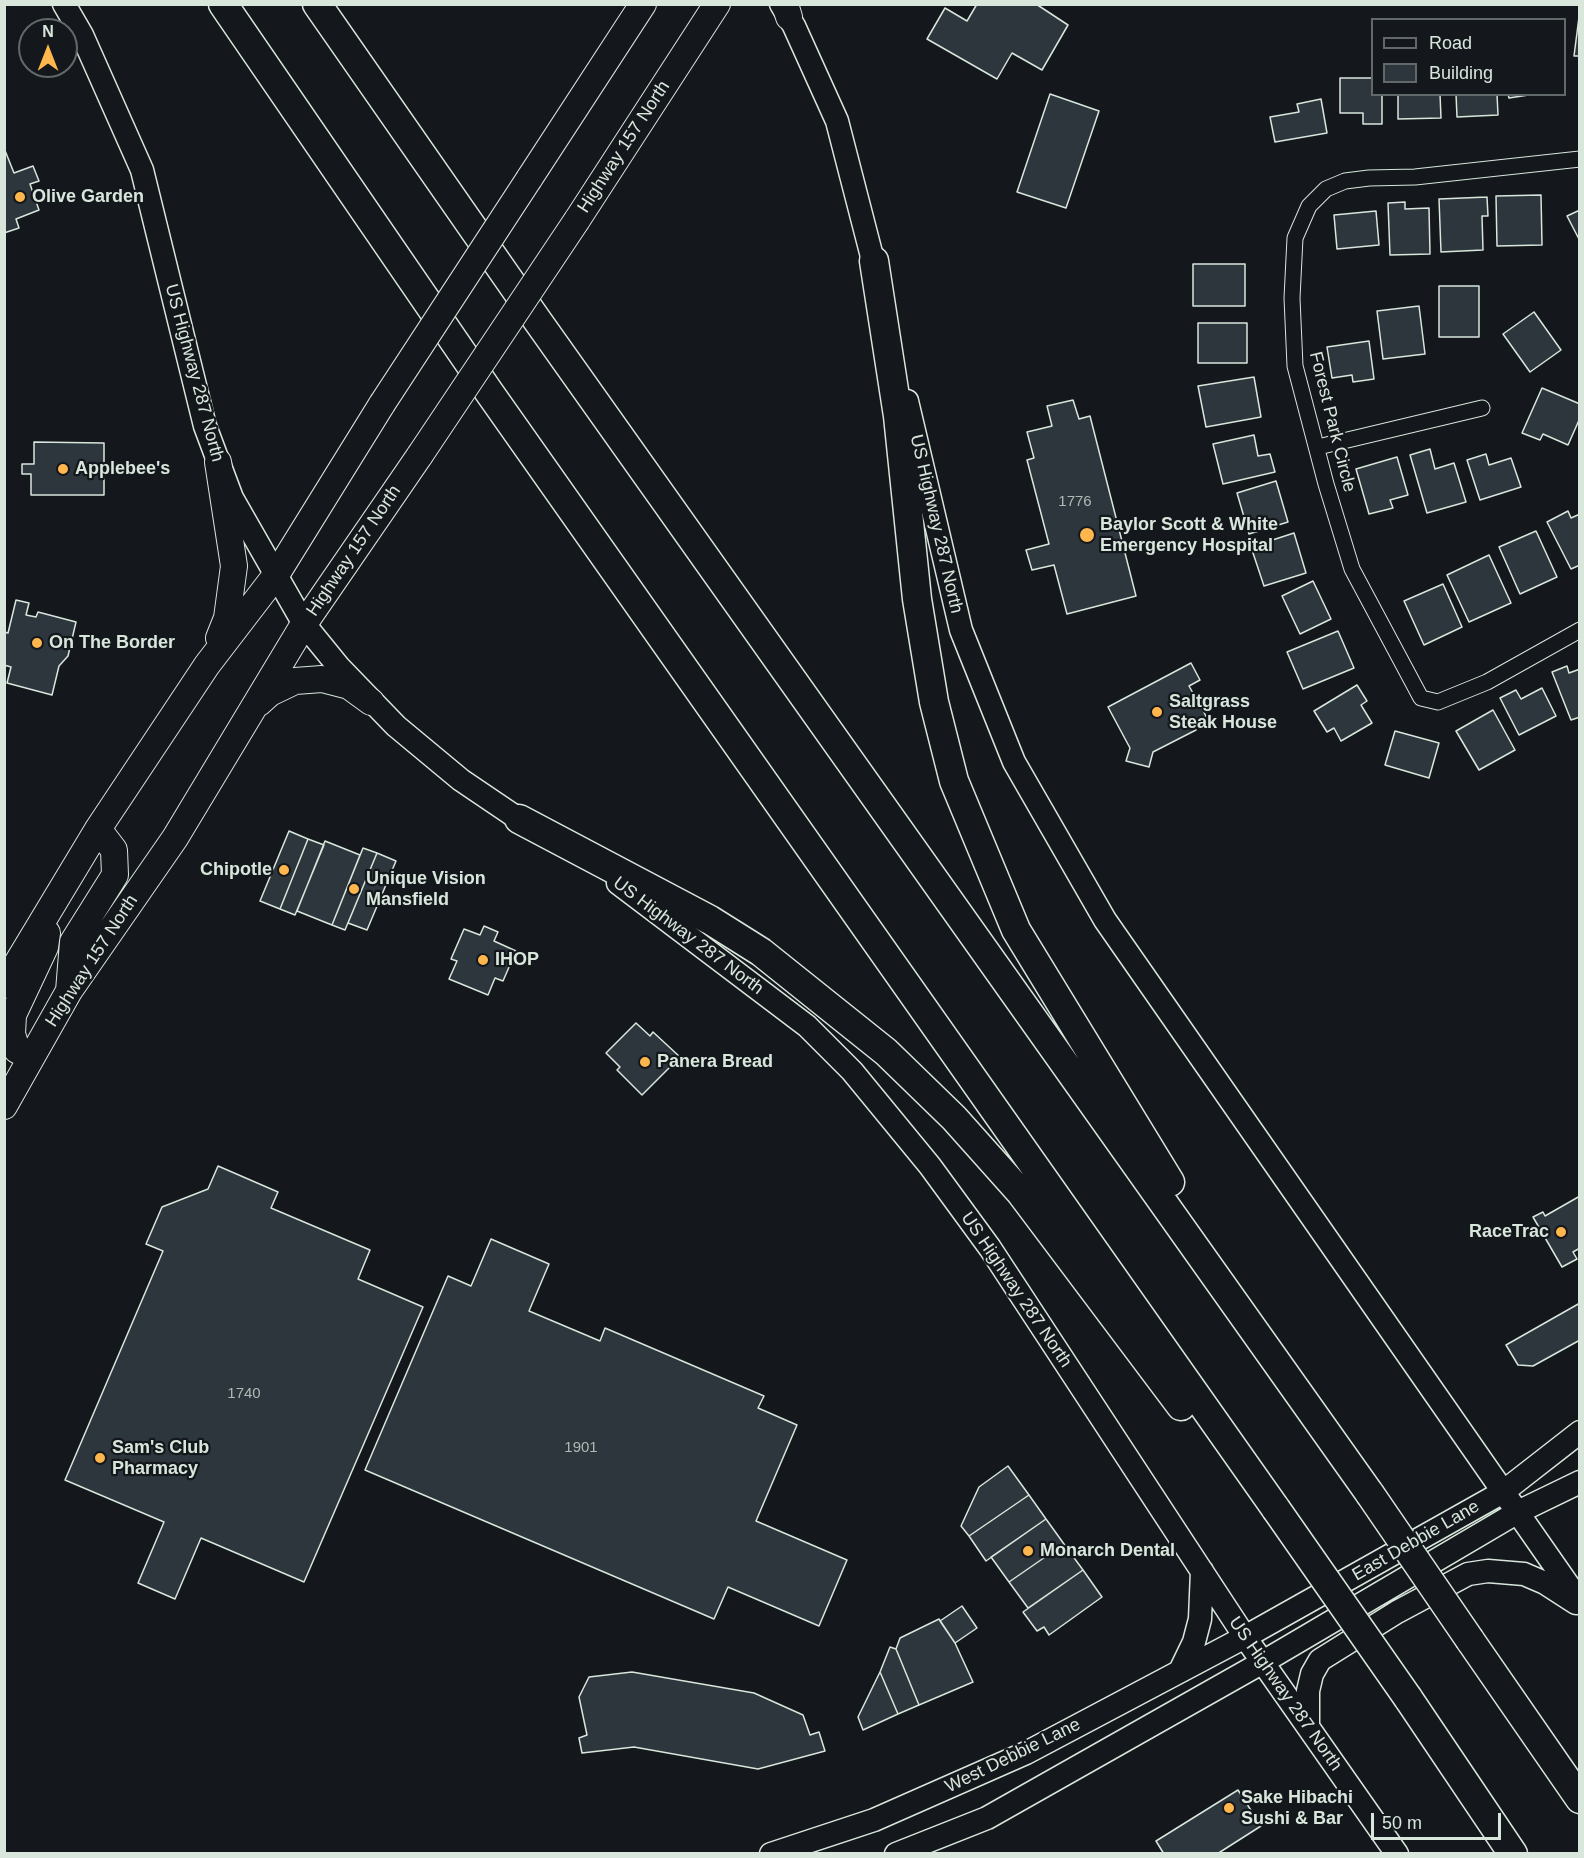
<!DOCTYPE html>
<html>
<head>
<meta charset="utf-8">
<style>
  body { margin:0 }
  #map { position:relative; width:1584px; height:1858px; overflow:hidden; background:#14181c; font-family:Arial,sans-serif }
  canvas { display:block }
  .frame { position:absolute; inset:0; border:6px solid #d8e6dc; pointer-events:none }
  .legend { position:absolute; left:1371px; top:18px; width:195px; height:78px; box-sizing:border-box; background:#14181c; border:2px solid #626a69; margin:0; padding:8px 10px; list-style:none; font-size:18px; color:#d8e6dc }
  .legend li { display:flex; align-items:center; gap:12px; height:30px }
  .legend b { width:30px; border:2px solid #626a69 }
  .north { position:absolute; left:18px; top:18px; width:60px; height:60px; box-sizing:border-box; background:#14181c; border:2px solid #626a69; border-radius:50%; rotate:0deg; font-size:16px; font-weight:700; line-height:24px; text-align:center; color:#d8e6dc }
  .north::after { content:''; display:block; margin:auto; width:21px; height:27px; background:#ffb74d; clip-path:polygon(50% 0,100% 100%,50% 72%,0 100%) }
  .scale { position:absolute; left:1371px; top:1813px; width:130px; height:27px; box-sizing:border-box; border:3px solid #d8e6dc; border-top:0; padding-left:8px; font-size:18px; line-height:21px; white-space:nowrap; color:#d8e6dc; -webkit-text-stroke:4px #14181c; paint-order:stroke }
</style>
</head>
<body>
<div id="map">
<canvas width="1584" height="1858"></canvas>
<div class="frame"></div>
<ul class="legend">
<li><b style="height:8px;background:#14181c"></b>Road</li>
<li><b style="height:16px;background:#2c363c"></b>Building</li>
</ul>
<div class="north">N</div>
<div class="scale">50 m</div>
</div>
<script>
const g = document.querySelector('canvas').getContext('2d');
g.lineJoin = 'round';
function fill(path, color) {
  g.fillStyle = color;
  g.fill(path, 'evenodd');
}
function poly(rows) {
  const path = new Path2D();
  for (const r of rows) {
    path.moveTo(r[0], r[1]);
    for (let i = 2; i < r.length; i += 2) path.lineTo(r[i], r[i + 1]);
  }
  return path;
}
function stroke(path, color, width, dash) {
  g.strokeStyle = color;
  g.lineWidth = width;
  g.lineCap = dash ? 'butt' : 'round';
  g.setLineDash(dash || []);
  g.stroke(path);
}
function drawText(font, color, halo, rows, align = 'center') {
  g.font = font + ' Arial,sans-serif';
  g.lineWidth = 4.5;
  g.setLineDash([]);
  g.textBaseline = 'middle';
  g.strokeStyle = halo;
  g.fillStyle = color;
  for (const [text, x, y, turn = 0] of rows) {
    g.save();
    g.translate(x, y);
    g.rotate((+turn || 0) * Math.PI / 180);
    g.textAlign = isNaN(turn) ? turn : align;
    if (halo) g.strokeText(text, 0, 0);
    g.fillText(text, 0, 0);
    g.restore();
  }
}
const building = poly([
  [977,4,1036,4,1068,25,1042,70,1012,53,997,79,927,39,945,8,967,21,977,4],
  [1579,17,1580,18,1580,56,1574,56,1579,17],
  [1340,78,1372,78,1372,94,1382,94,1382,124,1363,124,1363,113,1340,113,1340,78],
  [1050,94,1099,111,1066,208,1017,192,1050,94],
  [1398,94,1440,94,1441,118,1398,119,1398,94],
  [1456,94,1497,94,1498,115,1457,117,1456,94],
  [1508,94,1535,94,1509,98,1508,94],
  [1321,99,1327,133,1275,142,1270,117,1299,112,1297,104,1321,99],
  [4,148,14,173,33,166,39,181,30,184,39,210,16,219,19,228,4,233,4,148],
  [1541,195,1542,245,1497,246,1496,196,1541,195],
  [1487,197,1488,216,1482,216,1483,250,1441,252,1439,199,1487,197],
  [1405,202,1405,209,1429,208,1430,254,1390,255,1388,203,1405,202],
  [1580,210,1580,241,1567,216,1580,210],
  [1376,211,1379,245,1337,249,1334,215,1376,211],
  [1193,264,1245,264,1245,306,1193,306,1193,264],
  [1439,286,1479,286,1479,337,1439,337,1439,286],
  [1419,306,1425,354,1383,359,1377,311,1419,306],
  [1534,312,1561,350,1530,372,1503,334,1534,312],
  [1198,323,1247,323,1247,363,1198,363,1198,323],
  [1369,341,1374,379,1353,382,1352,375,1332,378,1327,347,1369,341],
  [1254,377,1261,417,1206,427,1198,386,1254,377],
  [1542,388,1580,404,1580,418,1568,445,1543,434,1540,440,1522,433,1542,388],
  [1073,400,1079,419,1090,416,1136,596,1067,614,1054,565,1032,570,1026,550,1049,544,1027,460,1034,458,1027,432,1052,426,1047,406,1073,400],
  [1254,435,1258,456,1270,454,1275,472,1223,484,1213,444,1254,435],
  [34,442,104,443,104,495,31,495,31,474,22,474,22,464,34,464,34,442],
  [1430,449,1435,469,1454,463,1466,502,1427,513,1410,455,1430,449],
  [1486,454,1489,465,1511,458,1521,487,1480,500,1467,460,1486,454],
  [1397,457,1408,495,1390,500,1393,508,1369,514,1356,469,1397,457],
  [1276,481,1288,522,1249,534,1237,493,1276,481],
  [1568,511,1571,518,1580,514,1580,565,1571,569,1547,522,1568,511],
  [1536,531,1557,577,1520,594,1499,547,1536,531],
  [1294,533,1306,573,1264,586,1251,547,1294,533],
  [1489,555,1511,603,1469,622,1447,575,1489,555],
  [1313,581,1331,619,1300,634,1282,596,1313,581],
  [1443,584,1462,627,1424,645,1404,601,1443,584],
  [16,600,29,603,26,615,36,617,38,612,76,622,68,656,59,666,52,695,7,683,11,667,4,665,4,632,8,633,16,600],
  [1338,631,1354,668,1303,689,1287,652,1338,631],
  [1191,663,1200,680,1189,686,1206,716,1192,724,1196,730,1153,752,1149,767,1126,761,1130,748,1108,707,1191,663],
  [1567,666,1569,673,1580,669,1580,717,1571,720,1552,672,1567,666],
  [1357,685,1367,701,1361,705,1372,723,1341,741,1334,728,1327,732,1314,711,1357,685],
  [1542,688,1556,716,1519,735,1500,698,1516,690,1521,699,1542,688],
  [1493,710,1515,750,1479,770,1456,731,1493,710],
  [1395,731,1439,743,1429,778,1385,765,1395,731],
  [289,831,308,839,280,909,260,901,289,831],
  [308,839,324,845,295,915,280,909,308,839],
  [325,841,360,855,332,925,297,911,325,841],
  [363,848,377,853,345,930,332,925,363,848],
  [377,853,396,861,367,930,348,923,377,853],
  [484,926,498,932,494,941,516,951,503,981,495,978,488,995,449,979,457,961,451,959,464,929,480,935,484,926],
  [636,1023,650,1036,653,1032,680,1057,642,1095,617,1070,620,1067,606,1053,636,1023],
  [218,1166,278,1192,271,1208,370,1250,358,1279,423,1307,304,1582,201,1538,175,1599,138,1583,164,1522,65,1480,163,1251,146,1244,162,1207,208,1189,218,1166],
  [1580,1196,1580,1248,1573,1252,1577,1259,1562,1267,1533,1217,1543,1212,1545,1216,1580,1196],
  [491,1239,549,1264,529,1311,600,1341,605,1328,764,1396,758,1408,797,1425,756,1521,847,1560,819,1626,728,1587,714,1619,365,1470,448,1276,471,1286,491,1239],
  [1580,1303,1580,1340,1533,1366,1518,1365,1506,1345,1580,1303],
  [1008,1466,1029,1495,969,1536,961,1526,979,1487,1008,1466],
  [1029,1495,1046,1519,986,1561,969,1536,1029,1495],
  [1046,1519,1064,1544,1009,1582,991,1557,1046,1519],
  [1064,1544,1083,1570,1028,1608,1009,1582,1064,1544],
  [1083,1570,1102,1597,1049,1635,1044,1627,1037,1631,1023,1612,1083,1570],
  [962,1606,977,1628,955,1643,940,1621,962,1606],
  [939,1619,955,1643,973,1682,919,1705,896,1649,900,1638,939,1619],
  [890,1647,896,1649,919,1705,898,1714,880,1672,890,1647],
  [632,1672,754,1693,803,1715,810,1735,819,1732,825,1751,758,1769,634,1747,582,1753,579,1738,587,1735,579,1697,589,1677,632,1672],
  [880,1672,898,1714,863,1730,858,1717,880,1672],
  [1238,1790,1261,1826,1217,1854,1164,1854,1156,1841,1238,1790]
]);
fill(building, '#2c363c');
stroke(building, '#d8e6dc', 1.5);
const minor = poly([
  [1580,159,1415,177,1369,178,1345,181,1326,189,1309,206,1295,238,1292,298,1295,366,1326,484,1352,569,1421,698,1438,702,1487,682,1580,630],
  [1318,447,1482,408]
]);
const secondary = poly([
  [64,4,82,35,142,170,205,426,232,498,304,624,339,667,396,726,461,780,532,828],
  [781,4,794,26,837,121,877,276],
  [907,401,961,630,1014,762,1105,920,1580,1602],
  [618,883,807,1026,852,1071,930,1166,990,1248,1245,1637,1397,1854],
  [1180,1671,1194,1642,1200,1619,1202,1571],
  [1308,1727,1308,1691,1312,1674,1320,1660,1397,1612,1468,1574,1488,1571,1524,1574,1545,1583,1576,1603],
  [771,1854,874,1820,1026,1753,1245,1637,1503,1492,1580,1432],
  [896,1854,987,1818,1263,1662,1518,1512,1580,1482]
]);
const primary = poly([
  [785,4,789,17],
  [529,179,643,4],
  [577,220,717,4],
  [218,462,234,566,227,618,219,638],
  [259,703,270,693,295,681,322,679,349,686,371,702],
  [4,985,98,829,207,665,276,575,382,404],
  [69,991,73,942,115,875,114,850,98,829],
  [31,1058,17,1050,12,1034,13,1015,45,947,47,933],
  [4,1106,69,991,175,838,304,624,420,455]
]);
const motorway = poly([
  [223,4,489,392,1276,1509],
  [317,4,537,320,1370,1494],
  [874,261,898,416,917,599,934,702,954,781,1016,930,1170,1182],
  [519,819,710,920,761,952,886,1052,954,1118,1021,1193,1181,1406],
  [1470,1640,1580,1799],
  [1408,1698,1513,1854]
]);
stroke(minor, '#d8e6dc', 17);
stroke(secondary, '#d8e6dc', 25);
stroke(primary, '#d8e6dc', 28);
stroke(motorway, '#d8e6dc', 31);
stroke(minor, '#14181c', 15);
stroke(secondary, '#14181c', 22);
stroke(primary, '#14181c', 26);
stroke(motorway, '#14181c', 28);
const primaryBridge = poly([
  [382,404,529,179],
  [420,455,577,220]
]);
const motorwayBridge = poly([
  [1370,1494,1470,1640],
  [1276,1509,1408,1698]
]);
stroke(primaryBridge, '#d8e6dc', 28, []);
stroke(motorwayBridge, '#d8e6dc', 31, []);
stroke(primaryBridge, '#14181c', 26);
stroke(motorwayBridge, '#14181c', 28);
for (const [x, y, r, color] of [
  [20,197,6,"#ffb74d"],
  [63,469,6,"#ffb74d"],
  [1087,535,8,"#ffb74d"],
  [37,643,6,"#ffb74d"],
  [1157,712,6,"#ffb74d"],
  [284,870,6,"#ffb74d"],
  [354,889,6,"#ffb74d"],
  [483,960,6,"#ffb74d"],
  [645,1062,6,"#ffb74d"],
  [1561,1232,6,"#ffb74d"],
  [100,1458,6,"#ffb74d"],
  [1028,1551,6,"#ffb74d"],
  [1229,1808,6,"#ffb74d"]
]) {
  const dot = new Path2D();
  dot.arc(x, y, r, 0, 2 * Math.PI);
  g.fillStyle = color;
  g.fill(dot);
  stroke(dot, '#14181c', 2);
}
drawText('15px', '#adbab4', null, [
  ["1776",1075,502],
  ["1740",244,1394],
  ["1901",581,1448]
]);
drawText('18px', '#d8e6dc', '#14181c', [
  ["Highway 157 North",624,147,-57],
  ["US Highway 287 North",194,373,75],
  ["Forest Park Circle",1332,422,76],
  ["US Highway 287 North",936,524,77],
  ["Highway 157 North",354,551,-56],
  ["US Highway 287 North",688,936,37],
  ["Highway 157 North",92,961,-57],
  ["US Highway 287 North",1016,1290,56],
  ["East Debbie Lane",1416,1541,-30],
  ["US Highway 287 North",1285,1694,55],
  ["West Debbie Lane",1013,1756,-26]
]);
drawText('bold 18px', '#d8e6dc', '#14181c', [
  ["Olive Garden",32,197],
  ["Applebee's",75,469],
  ["Baylor Scott & White",1100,525],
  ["Emergency Hospital",1100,546],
  ["On The Border",49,643],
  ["Saltgrass",1169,702],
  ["Steak House",1169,723],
  ["Chipotle",272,870,"right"],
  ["Unique Vision",366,879],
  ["Mansfield",366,900],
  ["IHOP",495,960],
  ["Panera Bread",657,1062],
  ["RaceTrac",1549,1232,"right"],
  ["Sam's Club",112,1448],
  ["Pharmacy",112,1469],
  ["Monarch Dental",1040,1551],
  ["Sake Hibachi",1241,1798],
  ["Sushi & Bar",1241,1819]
], 'left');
</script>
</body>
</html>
